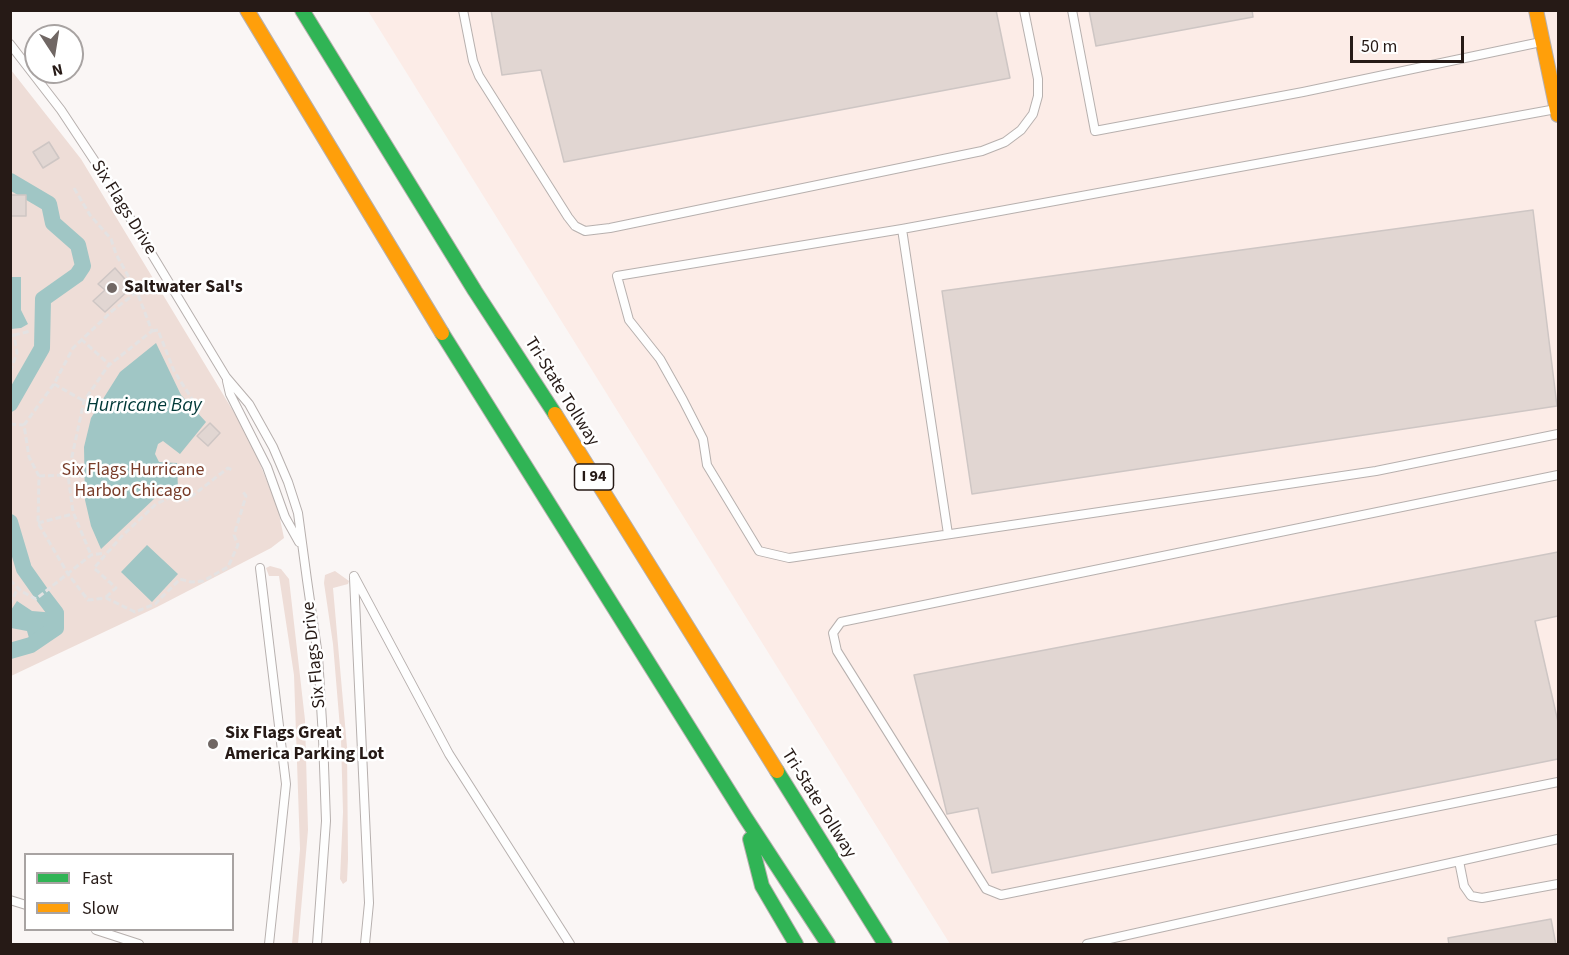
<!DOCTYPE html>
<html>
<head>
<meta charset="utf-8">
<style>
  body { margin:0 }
  #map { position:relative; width:1569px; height:955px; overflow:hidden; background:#faf6f5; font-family:"Source Sans 3",sans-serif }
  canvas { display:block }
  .frame { position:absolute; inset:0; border:12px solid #261a16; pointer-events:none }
  .legend { position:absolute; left:24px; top:853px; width:210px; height:78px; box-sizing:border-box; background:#fff; border:2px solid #a8a3a2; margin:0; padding:8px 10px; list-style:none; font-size:18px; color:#261a16 }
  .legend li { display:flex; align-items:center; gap:12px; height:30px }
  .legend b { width:30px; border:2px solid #a8a3a2 }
  .north { position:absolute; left:24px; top:24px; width:60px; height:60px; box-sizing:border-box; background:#fff; border:2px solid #a8a3a2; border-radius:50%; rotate:168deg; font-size:16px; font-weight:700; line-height:24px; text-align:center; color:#261a16 }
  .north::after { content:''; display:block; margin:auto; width:21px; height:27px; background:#706764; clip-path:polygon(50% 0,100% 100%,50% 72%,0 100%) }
  .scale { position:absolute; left:1350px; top:36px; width:114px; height:27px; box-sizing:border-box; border:3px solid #261a16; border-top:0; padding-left:8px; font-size:18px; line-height:21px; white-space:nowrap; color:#261a16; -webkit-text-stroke:4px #fff; paint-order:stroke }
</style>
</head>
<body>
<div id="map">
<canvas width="1569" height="955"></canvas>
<div class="frame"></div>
<ul class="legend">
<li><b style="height:8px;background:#30b455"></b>Fast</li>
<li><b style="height:8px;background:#ff9f0a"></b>Slow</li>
</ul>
<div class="north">N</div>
<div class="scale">50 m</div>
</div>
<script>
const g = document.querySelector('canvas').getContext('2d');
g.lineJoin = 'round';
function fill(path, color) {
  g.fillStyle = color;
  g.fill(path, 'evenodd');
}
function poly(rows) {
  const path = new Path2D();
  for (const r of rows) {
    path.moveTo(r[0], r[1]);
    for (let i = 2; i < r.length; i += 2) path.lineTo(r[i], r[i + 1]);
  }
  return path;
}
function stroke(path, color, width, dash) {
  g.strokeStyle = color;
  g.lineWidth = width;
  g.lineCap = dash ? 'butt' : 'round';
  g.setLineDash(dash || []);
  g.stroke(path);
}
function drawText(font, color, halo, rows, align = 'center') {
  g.font = font + ' "Source Sans 3",sans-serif';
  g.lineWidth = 5;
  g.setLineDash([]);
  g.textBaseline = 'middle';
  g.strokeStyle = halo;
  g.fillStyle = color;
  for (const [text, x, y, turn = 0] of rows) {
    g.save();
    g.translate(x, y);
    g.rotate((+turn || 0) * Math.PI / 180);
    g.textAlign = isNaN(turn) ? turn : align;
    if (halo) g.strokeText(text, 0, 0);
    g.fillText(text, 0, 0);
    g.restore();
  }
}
fill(poly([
  [368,11,1558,11,1558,944,950,944]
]), '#fcece7');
fill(poly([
  [11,70,81,159,250,439,278,509,284,538,271,548,157,607,11,676],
  [270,566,281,569,289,579,305,720,308,830,298,944,292,944,300,849,294,675,279,576,269,576,266,568],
  [335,571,349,581,348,584,333,588,347,747,348,859,347,881,343,884,340,879,343,812,341,740,333,644,324,583,325,575]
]), '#eeddd7');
fill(poly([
  [11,277,21,277,21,310,28,324,21,328,11,329],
  [156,343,181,395,206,422,180,454,163,441,158,444,155,454,159,462,177,463,178,490,166,491,155,498,101,549,91,526,85,500,84,447,91,418,120,372],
  [147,545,178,574,152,602,121,572],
  [17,601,32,611,56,613,56,628,31,645,27,631,11,628,11,610]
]), '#a0c6c5');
stroke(poly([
  [10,181,49,204,53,223,78,245,83,266,77,275,43,299,42,348,10,404],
  [10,522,24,569,41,593],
  [10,651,31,645,56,628,56,613,43,596]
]), '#a0c6c5', 16);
const building = poly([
  [491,10,996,10,1010,78,564,162,541,70,502,75,491,10],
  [1089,10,1252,10,1253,17,1096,46,1089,10],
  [49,142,59,158,43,168,33,152,49,142],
  [10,195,26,195,26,216,10,216,10,195],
  [1533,210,1557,406,972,494,942,291,1533,210],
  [115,268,132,287,105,312,93,301,105,290,98,284,115,268],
  [210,423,220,433,208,446,197,436,210,423],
  [1558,552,1558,616,1535,621,1558,722,1558,759,992,873,978,808,947,814,914,675,1558,552],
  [1551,919,1556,945,1449,945,1448,938,1551,919]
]);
fill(building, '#e1d6d2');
stroke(building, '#cec6c4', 1.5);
const lane = poly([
  [463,10,473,61,479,76,568,217,575,226,585,231,610,228,982,151,1005,142,1021,130,1033,114,1038,96,1038,79,1024,10],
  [1072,10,1095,131,1303,92,1541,42],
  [10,44,61,110,104,175,226,377,249,404,273,447,288,482,298,513,307,580,318,656,323,738,326,821,317,944],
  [1556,109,902,229,617,276,629,320,660,359,683,400,703,439,707,465,759,551,789,558,1376,471,1558,434],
  [902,229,948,534],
  [227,381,230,394,267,467,285,517,299,542],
  [1558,475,841,622,833,633,837,651,986,889,1001,895,1558,782],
  [260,568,286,784,269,944],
  [354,576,449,754,570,944],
  [354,578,369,903,365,944],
  [1459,861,1464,886,1471,896,1482,898,1558,884],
  [10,900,26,905],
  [96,930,139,944],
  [1087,944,1558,839]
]);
const fast = poly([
  [302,10,475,291,555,414],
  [442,333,745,817,828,944],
  [777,771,885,944],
  [750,839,762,886,796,944]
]);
const slow = poly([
  [247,10,442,333],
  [1536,10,1558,115],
  [555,414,777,771]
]);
stroke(lane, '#b7b0ae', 10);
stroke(fast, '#b7b0ae', 16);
stroke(slow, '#b7b0ae', 16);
stroke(poly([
  [74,188,90,215,111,239,116,254,137,292,152,331,108,366,84,401,68,475,73,512,91,555],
  [137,292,112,311,73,348,54,384,24,425,29,457,39,476,38,523,68,574,88,600,106,598,135,612,155,604,180,579,191,582,203,581,228,567,238,545,234,535,246,496,243,492],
  [152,331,158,330,174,371,192,399],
  [14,335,31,331],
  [10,336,14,335,17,353,10,372],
  [81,339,110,365],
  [54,384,84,401],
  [10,424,24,425],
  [39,476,67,475],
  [38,523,73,514],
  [10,580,21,591,36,599,91,555,105,553],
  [106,597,116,588,94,568,122,536,156,504,175,495,187,500,228,468,232,470],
  [10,605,18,587]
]), '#e4e2e2', 3, [6, 3]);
stroke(lane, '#fefefe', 8);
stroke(fast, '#30b455', 14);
stroke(slow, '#ff9f0a', 14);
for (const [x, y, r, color] of [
  [112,288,6,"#706764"],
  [213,744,6,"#706764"]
]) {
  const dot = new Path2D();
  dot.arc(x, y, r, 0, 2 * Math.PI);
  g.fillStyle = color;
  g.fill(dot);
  stroke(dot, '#fff', 2);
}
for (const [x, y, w] of [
  [594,477,39]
]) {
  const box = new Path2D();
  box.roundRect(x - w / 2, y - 13, w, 26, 4.5);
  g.fillStyle = '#fff';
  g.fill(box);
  stroke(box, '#261a16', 1.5);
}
drawText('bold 16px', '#261a16', null, [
  ["I 94",594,477]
]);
drawText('18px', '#261a16', '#fff', [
  ["Six Flags Drive",123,208,58],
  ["Tri-State Tollway",561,392,58],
  ["Six Flags Drive",315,655,-96],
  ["Tri-State Tollway",818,804,58]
]);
drawText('bold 18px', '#261a16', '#fff', [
  ["Saltwater Sal's",124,288],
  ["Six Flags Great",225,734],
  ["America Parking Lot",225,755]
], 'left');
drawText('18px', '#783c29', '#fff', [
  ["Six Flags Hurricane",133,471],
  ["Harbor Chicago",133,492]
]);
drawText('italic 20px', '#003938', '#fff', [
  ["Hurricane Bay",144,407]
]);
</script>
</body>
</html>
